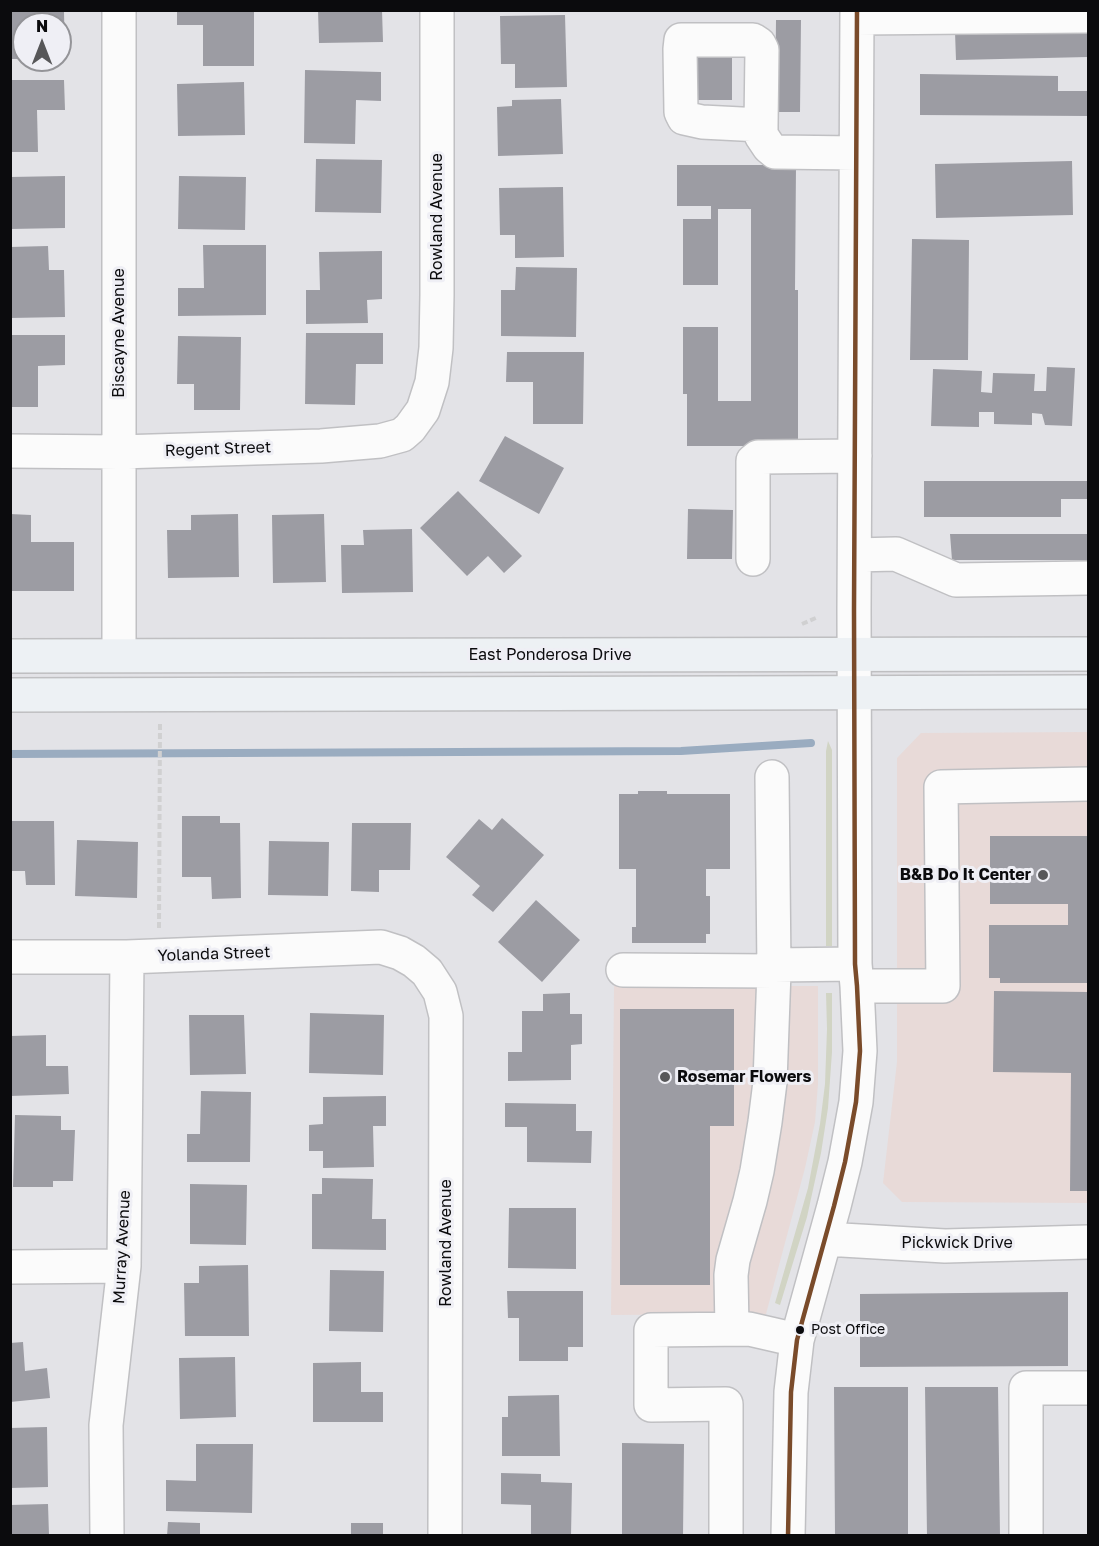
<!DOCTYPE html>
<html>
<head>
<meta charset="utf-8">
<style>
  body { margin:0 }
  #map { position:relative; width:1099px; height:1546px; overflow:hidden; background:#e3e3e7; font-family:"Golos Text",sans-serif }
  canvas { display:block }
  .frame { position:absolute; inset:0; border:12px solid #0b0b0d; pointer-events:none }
  .north { position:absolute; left:12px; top:12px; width:60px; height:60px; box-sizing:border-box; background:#efeff5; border:2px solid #949498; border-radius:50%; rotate:0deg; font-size:16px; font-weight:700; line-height:24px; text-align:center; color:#0b0b0d }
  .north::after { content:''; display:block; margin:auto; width:21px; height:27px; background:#575759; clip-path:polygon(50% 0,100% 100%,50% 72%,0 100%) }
</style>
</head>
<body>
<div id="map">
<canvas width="1099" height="1546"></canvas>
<div class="frame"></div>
<div class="north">N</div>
</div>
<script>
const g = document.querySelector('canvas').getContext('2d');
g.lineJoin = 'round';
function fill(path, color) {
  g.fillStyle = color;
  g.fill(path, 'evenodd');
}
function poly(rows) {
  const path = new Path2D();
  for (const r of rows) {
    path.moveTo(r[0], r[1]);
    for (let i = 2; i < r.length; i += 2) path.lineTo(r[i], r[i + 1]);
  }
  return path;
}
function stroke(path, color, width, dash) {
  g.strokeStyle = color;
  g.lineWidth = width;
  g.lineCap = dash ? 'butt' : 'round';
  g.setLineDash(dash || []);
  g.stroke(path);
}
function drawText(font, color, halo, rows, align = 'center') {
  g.font = font + ' "Golos Text",sans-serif';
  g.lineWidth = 6;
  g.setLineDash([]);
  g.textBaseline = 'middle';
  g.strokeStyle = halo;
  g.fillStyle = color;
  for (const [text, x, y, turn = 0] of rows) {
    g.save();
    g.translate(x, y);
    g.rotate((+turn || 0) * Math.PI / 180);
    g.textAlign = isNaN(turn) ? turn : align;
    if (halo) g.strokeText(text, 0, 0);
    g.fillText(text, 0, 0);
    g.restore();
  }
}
fill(poly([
  [1088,732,1088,1203,902,1202,883,1183,897,1062,897,758,921,733],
  [614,986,818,986,818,1084,815,1122,805,1168,766,1314,611,1315]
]), '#e8dad8');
fill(poly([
  [828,741,832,750,832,946,826,946,826,751],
  [826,993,832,993,832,1052,828,1108,821,1153,807,1217,780,1305,775,1303,808,1188,820,1124,825,1084,827,1029]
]), '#d1d4c4');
stroke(poly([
  [10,754,681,751,811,743]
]), '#9aacc0', 8);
fill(poly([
  [10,10,48,10,48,12,64,12,65,59,60,59,60,24,24,24,24,59,10,59],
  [177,10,254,10,254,66,203,66,203,25,177,25],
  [318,10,382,10,383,42,319,43],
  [565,15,567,87,515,88,515,64,501,64,500,16],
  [776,20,801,20,800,112,775,112],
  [1088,30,1088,57,956,60,955,32],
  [687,51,732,52,732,100,686,100],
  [305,70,381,72,381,101,356,100,355,144,304,143],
  [920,74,1058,76,1058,91,1088,91,1088,116,920,115],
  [10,80,64,80,65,110,37,110,38,152,10,152],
  [244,82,245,135,178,136,177,84],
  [561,99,563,154,498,156,497,107,512,106,512,100],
  [316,159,382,160,381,213,315,212],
  [1072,161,1073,215,936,218,935,164],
  [677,165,796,165,795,290,798,290,798,446,687,446,687,394,683,394,683,327,718,327,718,401,751,401,751,209,718,209,718,285,683,285,683,219,711,219,711,206,677,206],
  [65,176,65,228,10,229,10,177],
  [179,176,246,177,245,230,178,229],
  [563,187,564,257,515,258,515,235,500,235,499,188],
  [912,239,969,240,968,360,910,360],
  [203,245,266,245,266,315,178,316,178,288,204,288],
  [48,246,49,270,64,270,65,317,10,318,10,247],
  [382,251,382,299,367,300,368,323,306,324,306,290,320,290,319,252],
  [516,267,577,268,576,337,501,336,501,290,515,290],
  [306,333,383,333,383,364,356,364,355,405,305,404],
  [10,335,65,335,65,365,38,366,38,407,10,407],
  [178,336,241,337,240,410,194,410,194,384,177,384],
  [507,352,584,352,583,424,533,424,533,382,506,382],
  [1047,367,1075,368,1072,426,1045,425,1042,414,1032,413,1032,425,994,424,994,412,979,412,979,427,931,426,933,369,982,371,981,392,992,393,993,373,1035,374,1034,391,1046,391],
  [505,436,564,468,539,514,479,481],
  [924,481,1088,481,1088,499,1061,499,1061,517,924,517],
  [458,491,522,556,504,573,488,556,467,576,420,528],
  [688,509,733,510,732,559,687,559],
  [10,514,31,515,31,542,74,542,74,591,10,591],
  [238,514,239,577,168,578,167,530,191,530,191,515],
  [324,514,326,582,273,583,272,515],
  [412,529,413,592,342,593,341,545,364,545,363,530],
  [950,534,1088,534,1088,560,952,560],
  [638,791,667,791,667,794,730,794,730,869,706,869,706,896,710,896,710,934,706,934,706,943,632,943,632,927,636,927,636,869,619,869,619,794,638,794],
  [182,816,220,816,220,823,240,823,241,898,212,899,211,877,182,877],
  [502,818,544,855,493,912,472,895,480,886,446,857,479,819,492,830],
  [10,821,54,821,55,885,26,885,25,871,10,871],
  [352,823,411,823,410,870,379,870,379,892,351,891],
  [990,836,1088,836,1088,983,1000,983,1000,978,989,978,989,925,1068,925,1068,904,990,904],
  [77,840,138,842,137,898,75,896],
  [269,841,329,842,328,896,268,895],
  [536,900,580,940,542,982,498,942],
  [994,991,1088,992,1088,1191,1070,1191,1071,1073,993,1072],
  [570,993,570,1014,582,1014,582,1044,571,1045,571,1080,508,1081,508,1052,522,1052,522,1011,543,1011,543,994],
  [620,1009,734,1009,734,1126,710,1126,710,1285,620,1285],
  [310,1013,384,1015,383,1075,309,1073],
  [189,1015,244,1015,246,1074,190,1075],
  [46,1035,46,1066,68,1066,69,1094,10,1096,10,1036],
  [201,1091,251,1092,250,1162,187,1162,187,1134,200,1134],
  [386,1096,386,1126,373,1126,374,1167,323,1168,323,1151,309,1151,309,1125,323,1124,323,1097],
  [505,1103,576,1104,576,1131,592,1131,591,1163,527,1162,527,1127,505,1127],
  [15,1115,61,1116,61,1130,75,1130,73,1181,53,1181,53,1187,13,1187],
  [322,1178,373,1179,372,1219,386,1219,386,1250,312,1249,312,1194,322,1194],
  [190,1184,247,1185,246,1245,190,1244],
  [509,1208,576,1208,576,1269,508,1268],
  [248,1265,249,1336,185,1336,184,1283,199,1283,199,1266],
  [330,1270,384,1271,383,1332,329,1331],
  [507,1291,583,1291,583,1347,568,1347,568,1361,519,1361,519,1318,508,1318],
  [1068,1292,1068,1366,860,1367,860,1294],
  [23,1342,25,1371,47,1368,50,1398,10,1402,10,1343],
  [235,1357,236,1417,180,1419,179,1358],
  [361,1362,361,1392,383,1392,383,1422,313,1422,313,1363],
  [834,1387,908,1387,908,1536,835,1536],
  [925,1387,998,1387,1000,1536,927,1536],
  [559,1395,560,1456,502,1456,502,1417,508,1417,508,1396],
  [47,1427,48,1487,10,1488,10,1428],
  [622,1443,684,1444,683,1536,622,1536],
  [196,1444,253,1444,252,1513,166,1511,166,1480,196,1481],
  [501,1473,541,1474,541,1482,572,1483,571,1536,531,1536,531,1505,501,1504],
  [48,1504,49,1535,10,1536,10,1505],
  [168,1522,200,1523,200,1536,167,1536],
  [351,1523,383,1523,383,1536,351,1536]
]), '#9c9ca3');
const minor = poly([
  [119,10,119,655],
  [857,18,1088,16],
  [761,125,702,122,684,118,681,112,680,49,681,40,753,40,759,44,762,50,761,125,761,135,769,147,775,152,856,153],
  [10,451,119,452,321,446,380,441,402,435,410,428,423,410,432,382,436,348,437,295,437,10],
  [855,555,896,554,956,580,1088,578],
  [753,559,753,461,758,457,761,457,855,456],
  [10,957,127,957,381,947,400,953,414,961,427,972,440,992,446,1016,445,1536],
  [774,965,855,964],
  [623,970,774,971],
  [857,986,943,986,941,787,1088,784],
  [825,1239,945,1246,1088,1242],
  [10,1267,124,1266],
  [732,1329,731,1275,733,1260,750,1201,757,1171,765,1122,770,1082,774,971,772,777],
  [107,1536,106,1425,124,1266,127,957],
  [726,1536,726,1404,651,1405,651,1330,749,1329,797,1340],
  [788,1536,791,1392,797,1340,834,1206,845,1162,856,1102,860,1051,857,986,855,964,854,609,857,10],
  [1026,1536,1026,1388,1088,1388]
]);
const major = poly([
  [10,656,1088,654],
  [10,695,1088,692]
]);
stroke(minor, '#c0c0c3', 36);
stroke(major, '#bfbfc1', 36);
stroke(poly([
  [802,624,818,617],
  [159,928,160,722]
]), '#d0d0d1', 4, [6, 3]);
stroke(minor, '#fbfbfb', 33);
stroke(major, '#edf1f4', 33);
stroke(poly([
  [788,1536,791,1392,797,1340,834,1206,845,1162,856,1102,860,1051,857,986,855,964,854,609,857,10]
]), '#7a4b2a', 4.5);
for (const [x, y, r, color] of [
  [1043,875,6,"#575759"],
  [665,1077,6,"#575759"],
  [800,1330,5,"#0b0b0d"]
]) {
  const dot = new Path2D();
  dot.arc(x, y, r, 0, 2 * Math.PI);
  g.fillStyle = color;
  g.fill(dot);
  stroke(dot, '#efeff5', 2);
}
drawText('14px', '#0b0b0d', '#efeff5', [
  ["Post Office",811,1330]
], 'left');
drawText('16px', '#0b0b0d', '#efeff5', [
  ["Rowland Avenue",437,217,-90],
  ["Biscayne Avenue",119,333,-90],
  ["Regent Street",218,449,-2],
  ["East Ponderosa Drive",550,655],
  ["Yolanda Street",214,954,-2],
  ["Rowland Avenue",446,1243,-90],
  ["Pickwick Drive",957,1243],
  ["Murray Avenue",122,1247,-87]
]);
drawText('bold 16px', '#0b0b0d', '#efeff5', [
  ["B&B Do It Center",1031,875],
  ["Rosemar Flowers",677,1077,"left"]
], 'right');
</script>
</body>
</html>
